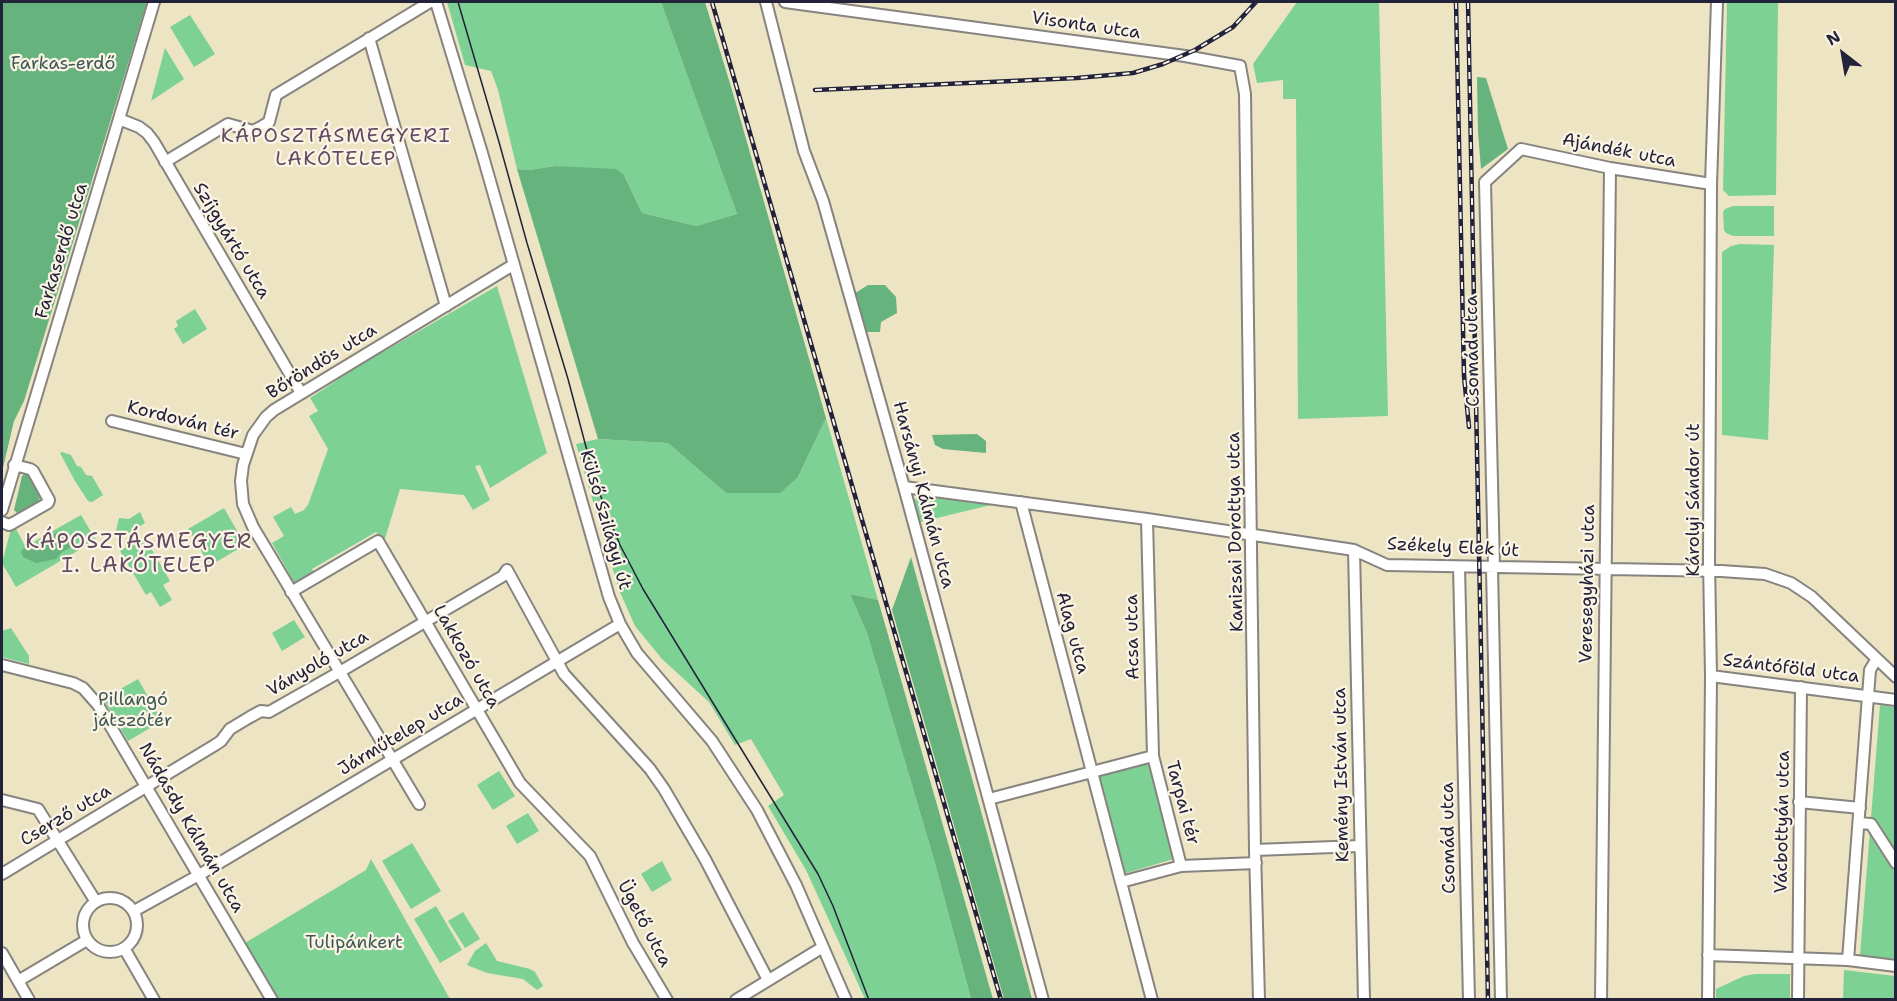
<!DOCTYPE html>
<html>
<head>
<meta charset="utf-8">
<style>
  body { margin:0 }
  #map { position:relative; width:1897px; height:1001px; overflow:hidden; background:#ece4c3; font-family:"Shantell Sans",sans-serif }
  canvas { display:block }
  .frame { position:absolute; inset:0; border:3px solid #22223b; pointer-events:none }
  .north { position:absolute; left:1813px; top:24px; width:60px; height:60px; -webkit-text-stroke:4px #fcf5e5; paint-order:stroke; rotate:329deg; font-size:16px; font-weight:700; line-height:24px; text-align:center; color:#22223b }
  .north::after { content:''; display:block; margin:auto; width:21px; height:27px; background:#22223b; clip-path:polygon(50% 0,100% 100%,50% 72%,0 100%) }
</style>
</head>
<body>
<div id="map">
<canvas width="1897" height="1001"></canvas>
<div class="frame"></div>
<div class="north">N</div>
</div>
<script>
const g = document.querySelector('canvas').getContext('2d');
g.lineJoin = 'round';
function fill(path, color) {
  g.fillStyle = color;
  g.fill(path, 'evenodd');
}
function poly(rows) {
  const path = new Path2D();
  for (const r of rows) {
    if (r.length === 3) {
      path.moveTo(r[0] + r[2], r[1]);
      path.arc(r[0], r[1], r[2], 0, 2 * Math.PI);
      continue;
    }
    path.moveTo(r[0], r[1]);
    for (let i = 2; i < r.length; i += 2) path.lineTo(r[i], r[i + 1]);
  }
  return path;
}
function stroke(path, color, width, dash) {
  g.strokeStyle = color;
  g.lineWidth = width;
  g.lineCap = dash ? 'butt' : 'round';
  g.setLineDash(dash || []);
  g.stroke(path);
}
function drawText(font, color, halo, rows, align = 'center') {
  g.font = font + ' "Shantell Sans",sans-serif';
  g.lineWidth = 4.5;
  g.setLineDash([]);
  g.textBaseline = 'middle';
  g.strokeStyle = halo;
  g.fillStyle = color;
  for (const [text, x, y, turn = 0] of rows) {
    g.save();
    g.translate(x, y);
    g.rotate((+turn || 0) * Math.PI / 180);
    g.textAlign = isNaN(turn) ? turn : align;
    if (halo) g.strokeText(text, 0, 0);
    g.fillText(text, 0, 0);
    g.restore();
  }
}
fill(poly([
  [447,2,661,2,737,214,696,226,642,213,624,175,555,166,529,170,517,169,498,90,491,71,465,65],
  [1297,2,1379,2,1388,416,1298,419,1296,99,1283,99,1283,80,1257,83,1253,64],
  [1727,2,1778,2,1776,195,1729,196,1723,190],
  [190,15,215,54,194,67,170,27],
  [165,48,184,79,151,101],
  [1733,206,1774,206,1774,236,1733,236,1726,233,1724,230,1723,212,1725,209],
  [1740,244,1774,245,1768,440,1722,435,1722,252,1731,246],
  [497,286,547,453,490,488,480,465,475,466,490,500,473,510,464,495,400,489,384,542,376,532,312,569,315,575,296,586,272,543,284,536,273,517,291,507,295,514,304,510,308,505,328,449,309,416,318,411,310,398,357,367],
  [195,309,207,329,183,344,174,329,178,326,176,321],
  [826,418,878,600,850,594,867,633,935,863,971,999,865,999,806,870,768,806,784,795,751,739,735,745,709,702,662,659,635,626,619,590,576,444,598,439,668,443,726,493,798,477],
  [62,452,71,455,77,466,81,467,86,475,92,476,103,495,92,502,88,501,75,481,60,453],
  [923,497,990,501,991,505,916,523,911,504,915,499],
  [224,508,245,545,211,565,209,564,188,529],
  [140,512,145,523,122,537,115,535,119,518,129,519],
  [81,515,96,540,16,587,2,563,11,529,15,527,24,544,30,544],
  [144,536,170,581,163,585,172,600,160,607,151,592,146,595,120,551],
  [294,620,305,637,282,651,272,633],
  [11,628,29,656,29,664,2,657,2,631],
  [138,679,162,721,128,741,103,699],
  [1880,705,1895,707,1895,960,1860,955],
  [1149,759,1177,858,1123,874,1095,774],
  [499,771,515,796,493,810,477,785],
  [528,813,539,831,517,844,506,826],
  [412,843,441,891,411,909,382,861],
  [371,859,450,999,272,999,240,946,366,870],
  [662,861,672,880,652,892,641,874],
  [436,906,462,950,440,963,414,919],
  [463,912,480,939,465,948,448,921],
  [486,943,497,961,530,969,535,972,543,986,537,990,523,979,487,973,467,965,475,951],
  [1844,970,1895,976,1895,999,1843,999],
  [1755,974,1790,974,1790,999,1716,999,1716,989,1744,976]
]), '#7dd194');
fill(poly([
  [2,2,147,2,24,401,14,421,2,472],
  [661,2,705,2,732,90,826,418,798,477,780,493,726,493,668,443,598,439,517,169,529,170,555,166,616,169,624,175,642,213,696,226,737,214],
  [1477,77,1486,78,1508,149,1481,169,1478,132],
  [868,285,885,285,896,297,897,313,881,322,880,332,864,332,852,295],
  [977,434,986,441,986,453,943,449,935,445,932,435],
  [25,474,28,475,40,496,39,502,18,514,14,510,22,476],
  [61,530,67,533,73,546,62,552,56,559,36,563,23,557,21,552,24,548,31,547],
  [911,557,995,862,1032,999,1004,999,892,610],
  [850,594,878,600,993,999,971,999,935,863,867,633]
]), '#66b37e');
const minor = poly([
  [436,2,482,153,609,597,620,624,637,653,712,741,757,810,796,885,846,1000],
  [766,2,804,151,823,201,904,487,1043,1000],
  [785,2,1185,56,1240,66,1245,94,1255,850,1259,1000],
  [369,38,446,306],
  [119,119,139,127,147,133,154,142,301,393],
  [165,162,228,124,253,131,261,127,269,122,276,95,430,2],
  [112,421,246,454],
  [904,487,1147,519,1354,550,1387,565,1721,571,1765,574,1791,583,1812,597,1896,677],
  [2,510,154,2],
  [1147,519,1153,756],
  [2,522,9,525,13,523,48,503,49,500,33,471,30,469,14,465],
  [1354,550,1364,1000],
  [1459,567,1469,1000],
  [1492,568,1501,1000],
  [1494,568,1485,182,1521,149,1610,168,1711,184],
  [291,592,378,541,520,783,590,856,633,943,667,1000],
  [2,665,73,683,83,688,98,705,272,1000],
  [1711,676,1896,700],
  [989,799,1092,772,1021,502],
  [2,800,38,809,96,902],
  [1799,802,1860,808],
  [419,804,253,527,243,504,241,481,243,465,253,435,266,417,274,410,513,265],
  [1859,823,1871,824,1896,863],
  [1255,850,1360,846],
  [1181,866,1256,863],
  [2,874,215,745,221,741,230,729,250,717,261,711,269,712,343,670,503,576,507,570,564,674,650,769,664,789,705,859,768,980],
  [1121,882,1181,866,1153,756,1092,772,1152,1000],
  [110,925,27],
  [134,911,199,875,620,624],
  [124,948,154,1000],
  [2,953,29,1000],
  [1708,955,1848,960,1896,966],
  [1848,960,1868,696,1870,670,1876,660],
  [18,981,87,940],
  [736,1000,823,947],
  [1601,1000,1610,168],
  [1708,1000,1711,676,1709,561,1711,184,1717,2],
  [1798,1000,1801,687]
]);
stroke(minor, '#87837f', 14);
stroke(minor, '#fff', 10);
stroke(poly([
  [458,2,499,142,527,243,568,379,594,477,606,511,620,545,643,589,818,874,833,906,869,1000]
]), '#22223b', 1.5);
const rail = poly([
  [712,2,1001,1000],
  [1456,2,1464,376,1469,427],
  [1468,2,1488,1000],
  [815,90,1077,78,1133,73,1163,64,1195,50,1233,27,1256,2]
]);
stroke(rail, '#22223b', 4.5);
stroke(rail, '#fcf5e5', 2, [7]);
drawText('18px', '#22223b', '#fcf5e5', [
  ["Visonta utca",1086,26,8],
  ["Ajándék utca",1619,151,11],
  ["Szíjgyártó utca",231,241,59],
  ["Farkaserdő utca",62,251,-73],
  ["Csomád utca",1473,351,-91],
  ["Bőröndös utca",322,362,-32],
  ["Kordován tér",183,421,14],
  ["Harsányi Kálmán utca",923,495,75],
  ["Károlyi Sándor út",1694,500,-90],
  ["Külső Szilágyi út",605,520,74],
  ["Kanizsai Dorottya utca",1236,532,-91],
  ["Székely Elek út",1453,548,3],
  ["Veresegyházi utca",1588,584,-89],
  ["Alag utca",1072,633,75],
  ["Acsa utca",1133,637,-91],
  ["Lakkozó utca",466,657,60],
  ["Ványoló utca",318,664,-30],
  ["Szántóföld utca",1791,669,7],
  ["Járműtelep utca",401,735,-31],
  ["Kemény István utca",1342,775,-91],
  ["Tarpai tér",1182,803,75],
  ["Cserző utca",66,816,-31],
  ["Vácbottyán utca",1783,822,-89],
  ["Nádasdy Kálmán utca",191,828,60],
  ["Csomád utca",1449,838,-91],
  ["Ügető utca",644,924,62]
]);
drawText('18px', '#3d5756', '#fcf5e5', [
  ["Farkas-erdő",63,64],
  ["Pillangó",133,700],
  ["játszótér",133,721],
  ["Tulipánkert",354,943]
]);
g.letterSpacing = '1.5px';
drawText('20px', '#624a62', '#fcf5e5', [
  ["KÁPOSZTÁSMEGYERI",336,137],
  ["LAKÓTELEP",336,160]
]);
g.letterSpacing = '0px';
g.letterSpacing = '1.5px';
drawText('21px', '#624a62', '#fcf5e5', [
  ["KÁPOSZTÁSMEGYER",139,543],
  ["I. LAKÓTELEP",139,567]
]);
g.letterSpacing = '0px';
</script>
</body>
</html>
